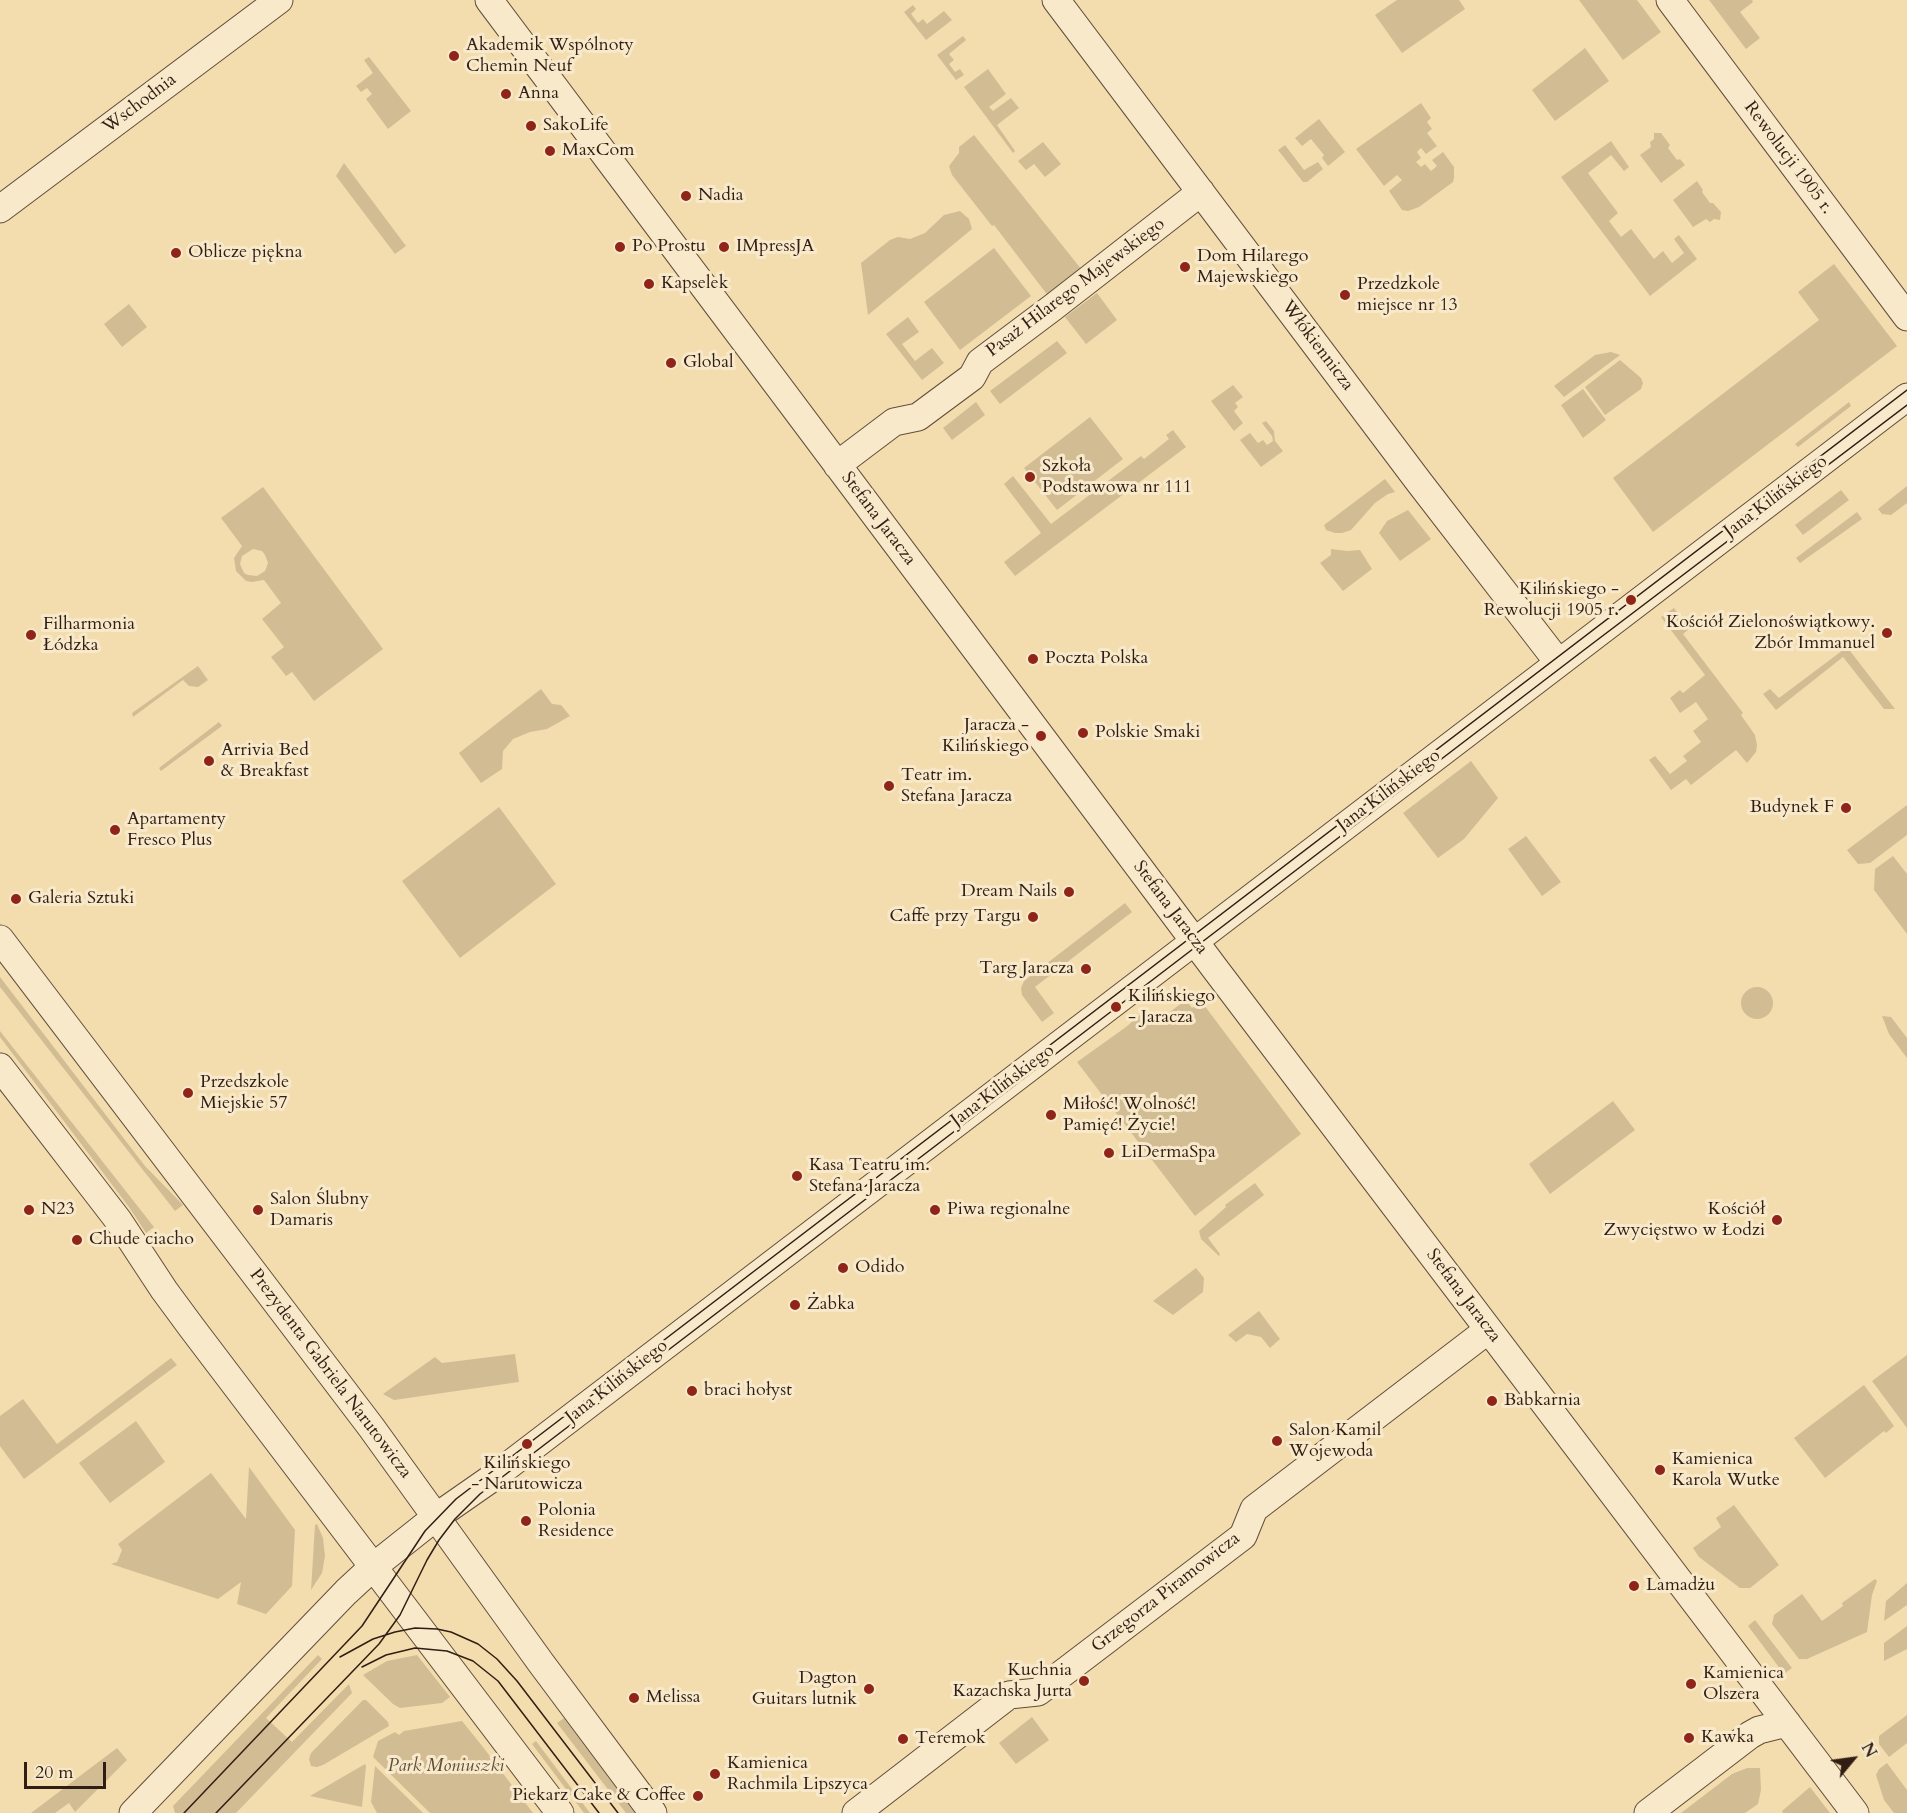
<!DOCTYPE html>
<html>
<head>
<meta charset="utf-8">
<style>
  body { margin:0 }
  #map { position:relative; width:1907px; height:1813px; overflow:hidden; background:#f3ddae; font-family:Cardo,serif }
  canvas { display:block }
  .north { position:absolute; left:1823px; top:1729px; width:60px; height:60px; -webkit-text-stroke:4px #f7e9ca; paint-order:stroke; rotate:61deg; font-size:16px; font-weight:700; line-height:24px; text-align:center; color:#311d14 }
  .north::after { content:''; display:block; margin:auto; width:21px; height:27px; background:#311d14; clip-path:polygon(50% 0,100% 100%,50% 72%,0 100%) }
  .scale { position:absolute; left:24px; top:1762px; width:82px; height:27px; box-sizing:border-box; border:3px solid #311d14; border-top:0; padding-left:8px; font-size:18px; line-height:21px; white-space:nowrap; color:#311d14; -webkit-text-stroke:4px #f7e9ca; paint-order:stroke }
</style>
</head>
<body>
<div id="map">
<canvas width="1907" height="1813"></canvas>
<div class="north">N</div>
<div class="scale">20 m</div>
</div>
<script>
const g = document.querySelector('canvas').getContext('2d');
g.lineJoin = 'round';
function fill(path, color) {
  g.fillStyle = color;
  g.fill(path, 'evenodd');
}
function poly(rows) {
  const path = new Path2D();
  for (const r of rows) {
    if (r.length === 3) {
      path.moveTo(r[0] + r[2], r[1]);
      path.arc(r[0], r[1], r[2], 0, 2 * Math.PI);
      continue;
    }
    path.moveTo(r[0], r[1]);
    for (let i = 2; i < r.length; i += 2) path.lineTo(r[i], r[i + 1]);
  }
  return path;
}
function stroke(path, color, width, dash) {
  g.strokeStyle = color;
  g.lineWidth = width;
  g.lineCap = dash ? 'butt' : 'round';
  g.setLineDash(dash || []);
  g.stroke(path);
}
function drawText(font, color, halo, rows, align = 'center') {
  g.font = font + ' Cardo,serif';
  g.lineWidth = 6;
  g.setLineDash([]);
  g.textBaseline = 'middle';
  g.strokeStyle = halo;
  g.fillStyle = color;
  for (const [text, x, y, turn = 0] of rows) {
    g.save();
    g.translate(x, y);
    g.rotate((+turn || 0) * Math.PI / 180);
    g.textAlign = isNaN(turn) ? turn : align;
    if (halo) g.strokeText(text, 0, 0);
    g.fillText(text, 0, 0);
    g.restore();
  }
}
fill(poly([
  [1397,0,1459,0,1465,9,1402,53,1375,15],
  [1579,0,1637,0,1661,32,1623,60],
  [1709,0,1752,0,1753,2,1740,12,1760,38,1746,49],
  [913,5,916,9,911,14,918,23,923,19,927,24,944,11,952,20,926,40,904,12],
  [963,36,966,40,949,54,954,60,949,64,955,72,960,69,964,75,956,80,937,55],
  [1585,48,1609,81,1555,121,1532,90],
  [369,57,411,111,388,129,366,99,372,94,367,88,361,92,356,86,373,73,364,60],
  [988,69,1006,94,989,107,993,111,1011,98,1019,108,997,125,1015,151,1013,153,964,87],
  [1421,103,1431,118,1427,122,1432,129,1427,133,1437,146,1426,154,1421,148,1417,152,1421,158,1416,162,1421,167,1425,164,1431,171,1437,166,1432,160,1443,152,1454,167,1454,178,1453,182,1419,207,1408,211,1402,210,1389,191,1402,180,1397,175,1384,186,1356,149],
  [1319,119,1345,152,1328,166,1322,158,1324,155,1311,139,1302,146,1295,138],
  [1654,133,1661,133,1670,145,1668,148,1677,160,1680,159,1685,165,1661,183,1640,155,1651,147,1650,142,1654,139],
  [974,135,1082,270,1049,297,994,225,992,226,952,175,949,166,959,153,959,147],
  [1611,141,1629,167,1624,171,1611,155,1588,173,1618,213,1609,221,1621,237,1631,229,1654,259,1663,251,1672,263,1684,253,1674,239,1679,235,1697,259,1650,296,1561,177],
  [1043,142,1061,164,1045,177,1034,164,1026,170,1018,161],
  [1285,145,1304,170,1318,162,1323,169,1307,182,1303,182,1278,150],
  [344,163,406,246,395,254,336,176],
  [1697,181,1703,190,1702,192,1710,203,1713,203,1721,212,1720,220,1714,219,1710,222,1706,219,1693,227,1673,200],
  [960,211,969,219,972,229,868,315,861,263,890,240,898,237,910,239,925,233,944,215],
  [994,248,1031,296,960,350,924,302],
  [1834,264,1897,346,1653,532,1613,478,1819,320,1798,292],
  [1097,293,1117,320,1086,344,1065,317],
  [129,304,147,327,122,347,104,324],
  [908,317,919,332,902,344,915,361,932,348,944,363,922,380,886,334],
  [1057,341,1067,353,1000,404,990,391],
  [1611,352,1620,355,1564,397,1554,386,1595,355],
  [1620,360,1641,378,1643,383,1641,389,1605,415,1585,387],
  [1233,385,1243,397,1235,403,1238,407,1234,411,1243,423,1234,431,1211,401],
  [1583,389,1606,420,1583,438,1561,405],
  [976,402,985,415,952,440,943,428],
  [1849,402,1851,406,1798,447,1795,444],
  [1090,417,1123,459,1057,510,1024,468],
  [1266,421,1274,431,1275,441,1283,451,1261,467,1240,440,1250,433,1258,443,1263,440,1267,445,1273,441,1272,436,1262,423],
  [1173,430,1186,447,1015,576,1004,562,1041,533,1004,484,1013,476,1051,524,1141,456,1144,459,1169,439,1166,435],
  [1385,479,1395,492,1388,494,1375,503,1351,530,1342,533,1335,533,1326,530,1324,525],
  [1907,486,1907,503,1891,515,1882,514,1878,509],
  [263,487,383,649,314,701,292,672,286,676,271,657,284,647,262,619,281,603,264,580,252,582,246,581,236,571,234,558,242,546,221,518],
  [253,549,262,551,265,555,268,563,265,571,257,576,248,575,244,573,240,564,242,556],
  [1841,490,1849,500,1803,535,1795,525],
  [1408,510,1431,539,1400,561,1379,533,1387,521],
  [1857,512,1862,519,1800,563,1796,558],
  [1331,549,1347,551,1360,550,1372,569,1343,591,1320,563,1331,555],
  [1674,608,1689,629,1683,634,1743,713,1741,715,1755,735,1757,745,1756,752,1747,763,1736,750,1691,785,1686,779,1671,790,1649,760,1655,756,1670,774,1687,761,1683,756,1701,742,1693,731,1708,719,1696,702,1680,713,1670,698,1680,690,1683,693,1705,675,1661,617],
  [1847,647,1895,709,1884,709,1843,657,1776,710,1763,694,1770,689,1779,698],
  [198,666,208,680,198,687,189,686,183,680,133,717,132,713],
  [541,689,552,704,561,705,570,716,547,729,530,732,513,739,503,751,502,769,481,783,459,753],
  [219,722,222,726,161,771,159,768],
  [1471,761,1498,798,1464,839,1438,858,1403,813],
  [1907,805,1907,835,1870,863,1858,864,1847,850],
  [499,807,556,884,460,958,402,881],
  [1526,836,1561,882,1542,896,1508,849],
  [1893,856,1907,874,1907,934,1874,890,1875,869],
  [1125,903,1132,912,1035,987,1054,1013,1042,1022,1022,995,1021,988,1024,981],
  [0,977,145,1166,183,1205,175,1211,0,987],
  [1757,1003,16],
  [1186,1000,1192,1008,1201,1001,1301,1134,1195,1216,1077,1062,1126,1027,1142,1013,1152,1025],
  [1882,1016,1891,1017,1907,1038,1907,1058,1889,1034],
  [0,1031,154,1227,146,1233,129,1207,0,1037],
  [1613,1101,1635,1130,1550,1194,1529,1164],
  [1255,1183,1264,1195,1208,1238,1220,1254,1219,1256,1201,1239,1199,1231,1226,1207,1225,1205],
  [1196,1268,1204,1278,1203,1292,1173,1315,1153,1301],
  [1259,1311,1280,1339,1270,1348,1261,1337,1247,1334,1236,1342,1228,1335],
  [515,1354,519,1382,394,1400,383,1394,435,1357,442,1363],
  [1907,1355,1907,1428,1872,1381],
  [171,1358,177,1365,24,1479,0,1446,0,1416,23,1399,57,1444],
  [1864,1385,1894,1426,1886,1433,1884,1431,1825,1478,1794,1438],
  [136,1421,165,1462,110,1503,79,1463],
  [249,1467,295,1530,292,1586,266,1614,237,1604,241,1582,218,1599,111,1564,117,1562,122,1550,118,1544,211,1473,246,1519],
  [1734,1505,1779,1565,1750,1588,1740,1588,1699,1557,1693,1548,1721,1527,1716,1518],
  [317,1524,323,1538,325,1556,322,1573,311,1590,315,1525],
  [1875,1579,1877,1581,1872,1595,1867,1632,1807,1659,1799,1659,1772,1624,1774,1615,1802,1594,1822,1621,1843,1606,1842,1603],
  [1907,1583,1907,1605,1884,1621,1886,1601],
  [1755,1620,1792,1668,1784,1674,1748,1626],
  [1907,1626,1907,1649,1884,1661,1884,1643],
  [318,1655,322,1659,266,1718,292,1742,349,1684,352,1693,236,1813,175,1813,173,1806],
  [417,1655,450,1697,442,1703,400,1708,393,1704,363,1675,387,1661],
  [363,1700,366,1700,388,1722,389,1726,323,1765,317,1767,311,1766,309,1759,311,1753],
  [1907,1715,1907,1743,1889,1757,1879,1744,1879,1736],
  [1032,1717,1049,1740,1016,1764,999,1743],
  [564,1718,635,1813,626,1813,557,1723],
  [462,1721,483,1747,533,1813,430,1813,373,1757,378,1741,395,1732,399,1735,404,1731],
  [536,1741,590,1813,584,1813,532,1744],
  [117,1748,127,1760,75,1812,69,1803,55,1813,31,1813],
  [1887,1763,1907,1790,1907,1813,1894,1813,1884,1800,1876,1775,1879,1769],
  [365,1764,366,1766,362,1807,310,1796],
  [375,1766,419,1809,423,1813,377,1813,371,1802],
  [1747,1768,1760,1768,1761,1790,1758,1804,1745,1813,1681,1813,1732,1774],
  [1810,1787,1830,1813,1783,1813,1782,1811]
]), '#d2bc94');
const minor = poly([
  [489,0,1216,970,1855,1813],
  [1056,0,1419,482,1558,662],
  [1670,0,1907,317],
  [0,209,279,0],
  [837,465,894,422,918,417,972,377,980,362,1052,308,1201,192],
  [0,939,371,1427,541,1663,653,1813],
  [0,1067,118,1220,164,1290,192,1328,560,1813],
  [133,1813,346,1592,373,1567,436,1517,492,1478,1907,397],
  [856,1813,1009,1695,1038,1692,1243,1536,1254,1509,1488,1330],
  [1648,1813,1750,1735,1759,1730,1787,1723]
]);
stroke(minor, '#624d3a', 29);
stroke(minor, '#f7e9ca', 27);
stroke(poly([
  [340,1657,373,1639,395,1632,415,1628,437,1629,451,1632,478,1644,497,1659,517,1681,618,1813],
  [362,1667,386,1655,415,1648,447,1651,473,1661,498,1681,599,1813],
  [184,1813,362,1626,425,1531,456,1499,1907,390],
  [216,1813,379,1644,400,1615,427,1560,439,1540,455,1519,480,1494,1584,650,1907,405]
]), '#311d14', 1.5);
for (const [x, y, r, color] of [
  [454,56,6,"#8f2418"],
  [506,94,6,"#8f2418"],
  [531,126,6,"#8f2418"],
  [550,151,6,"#8f2418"],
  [686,196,6,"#8f2418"],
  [620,247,6,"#8f2418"],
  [724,247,6,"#8f2418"],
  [176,253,6,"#8f2418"],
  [1185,267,6,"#8f2418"],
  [649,284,6,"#8f2418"],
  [1345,295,6,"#8f2418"],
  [671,363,6,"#8f2418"],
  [1030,477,6,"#8f2418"],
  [1631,600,6,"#8f2418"],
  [1887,633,6,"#8f2418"],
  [31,635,6,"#8f2418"],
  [1033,659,6,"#8f2418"],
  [1083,733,6,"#8f2418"],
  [1041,736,6,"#8f2418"],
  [209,761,6,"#8f2418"],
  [889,786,6,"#8f2418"],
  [1846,808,6,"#8f2418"],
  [115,830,6,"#8f2418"],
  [1069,892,6,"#8f2418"],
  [16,899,6,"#8f2418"],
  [1033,917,6,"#8f2418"],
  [1086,969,6,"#8f2418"],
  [1116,1007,6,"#8f2418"],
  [188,1093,6,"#8f2418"],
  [1051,1115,6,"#8f2418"],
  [1109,1153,6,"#8f2418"],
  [797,1176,6,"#8f2418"],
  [29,1210,6,"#8f2418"],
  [258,1210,6,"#8f2418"],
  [935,1210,6,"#8f2418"],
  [1777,1220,6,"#8f2418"],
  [77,1240,6,"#8f2418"],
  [843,1268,6,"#8f2418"],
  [795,1305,6,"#8f2418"],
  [692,1391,6,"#8f2418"],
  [1492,1401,6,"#8f2418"],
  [1277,1441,6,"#8f2418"],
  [527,1444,6,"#8f2418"],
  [1660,1470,6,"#8f2418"],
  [526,1521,6,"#8f2418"],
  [1634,1586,6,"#8f2418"],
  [1084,1681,6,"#8f2418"],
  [1691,1684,6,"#8f2418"],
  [869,1689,6,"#8f2418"],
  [634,1698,6,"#8f2418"],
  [1689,1738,6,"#8f2418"],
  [903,1739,6,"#8f2418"],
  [715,1774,6,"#8f2418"],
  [698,1796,6,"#8f2418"]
]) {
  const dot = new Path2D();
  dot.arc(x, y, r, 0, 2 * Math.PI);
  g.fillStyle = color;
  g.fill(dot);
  stroke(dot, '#f7e9ca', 2);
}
drawText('18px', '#311d14', '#f7e9ca', [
  ["Akademik Wspólnoty",466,46],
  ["Chemin Neuf",466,67],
  ["Anna",518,94],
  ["SakoLife",543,126],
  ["MaxCom",562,151],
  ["Nadia",698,196],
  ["Po Prostu",632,247],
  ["IMpressJA",736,247],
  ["Oblicze piękna",188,253],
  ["Dom Hilarego",1197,257],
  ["Majewskiego",1197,278],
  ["Kapselek",661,284],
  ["Przedzkole",1357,285],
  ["miejsce nr 13",1357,306],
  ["Global",683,363],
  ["Szkoła",1042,467],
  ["Podstawowa nr 111",1042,488],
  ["Kilińskiego -",1619,590,"right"],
  ["Rewolucji 1905 r.",1619,611,"right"],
  ["Kościół Zielonoświątkowy.",1875,623,"right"],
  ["Zbór Immanuel",1875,644,"right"],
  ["Filharmonia",43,625],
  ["Łódzka",43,646],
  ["Poczta Polska",1045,659],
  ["Jaracza -",1029,726,"right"],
  ["Kilińskiego",1029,747,"right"],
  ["Polskie Smaki",1095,733],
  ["Arrivia Bed",221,751],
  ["& Breakfast",221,772],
  ["Teatr im.",901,776],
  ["Stefana Jaracza",901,797],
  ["Budynek F",1834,808,"right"],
  ["Apartamenty",127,820],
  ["Fresco Plus",127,841],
  ["Dream Nails",1057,892,"right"],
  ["Galeria Sztuki",28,899],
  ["Caffe przy Targu",1021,917,"right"],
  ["Targ Jaracza",1074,969,"right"],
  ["Kilińskiego",1128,997],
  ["- Jaracza",1128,1018],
  ["Przedszkole",200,1083],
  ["Miejskie 57",200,1104],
  ["Miłość! Wolność!",1063,1105],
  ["Pamięć! Życie!",1063,1126],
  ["LiDermaSpa",1121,1153],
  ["Kasa Teatru im.",809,1166],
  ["Stefana Jaracza",809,1187],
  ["Salon Ślubny",270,1200],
  ["Damaris",270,1221],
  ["N23",41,1210],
  ["Piwa regionalne",947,1210],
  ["Kościół",1765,1210,"right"],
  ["Zwycięstwo w Łodzi",1765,1231,"right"],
  ["Chude ciacho",89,1240],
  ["Odido",855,1268],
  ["Żabka",807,1305],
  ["braci hołyst",704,1391],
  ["Babkarnia",1504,1401],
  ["Salon Kamil",1289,1431],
  ["Wojewoda",1289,1452],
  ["Kamienica",1672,1460],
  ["Karola Wutke",1672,1481],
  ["Kilińskiego",527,1464,"center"],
  ["- Narutowicza",527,1485,"center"],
  ["Polonia",538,1511],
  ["Residence",538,1532],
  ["Lamadżu",1646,1586],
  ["Kuchnia",1072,1671,"right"],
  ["Kazachska Jurta",1072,1692,"right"],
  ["Kamienica",1703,1674],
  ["Olszera",1703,1695],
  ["Dagton",857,1679,"right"],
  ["Guitars lutnik",857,1700,"right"],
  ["Melissa",646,1698],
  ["Kawka",1701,1738],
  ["Teremok",915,1739],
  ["Kamienica",727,1764],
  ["Rachmila Lipszyca",727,1785],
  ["Piekarz Cake & Coffee",686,1796,"right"]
], 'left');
drawText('18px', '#311d14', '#f7e9ca', [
  ["Wschodnia",140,104,-37],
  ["Rewolucji 1905 r.",1788,158,53],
  ["Pasaż Hilarego Majewskiego",1076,288,-37],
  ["Włókiennicza",1317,346,53],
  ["Jana Kilińskiego",1776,497,-37],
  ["Stefana Jaracza",878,519,53],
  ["Jana Kilińskiego",1389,791,-37],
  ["Stefana Jaracza",1170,908,53],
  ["Jana Kilińskiego",1003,1086,-37],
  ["Stefana Jaracza",1463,1296,53],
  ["Prezydenta Gabriela Narutowicza",330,1374,53],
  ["Jana Kilińskiego",617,1382,-38],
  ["Grzegorza Piramowicza",1166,1593,-38]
]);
drawText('italic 18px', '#614d3a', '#f7e9ca', [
  ["Park Moniuszki",446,1767]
]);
</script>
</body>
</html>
